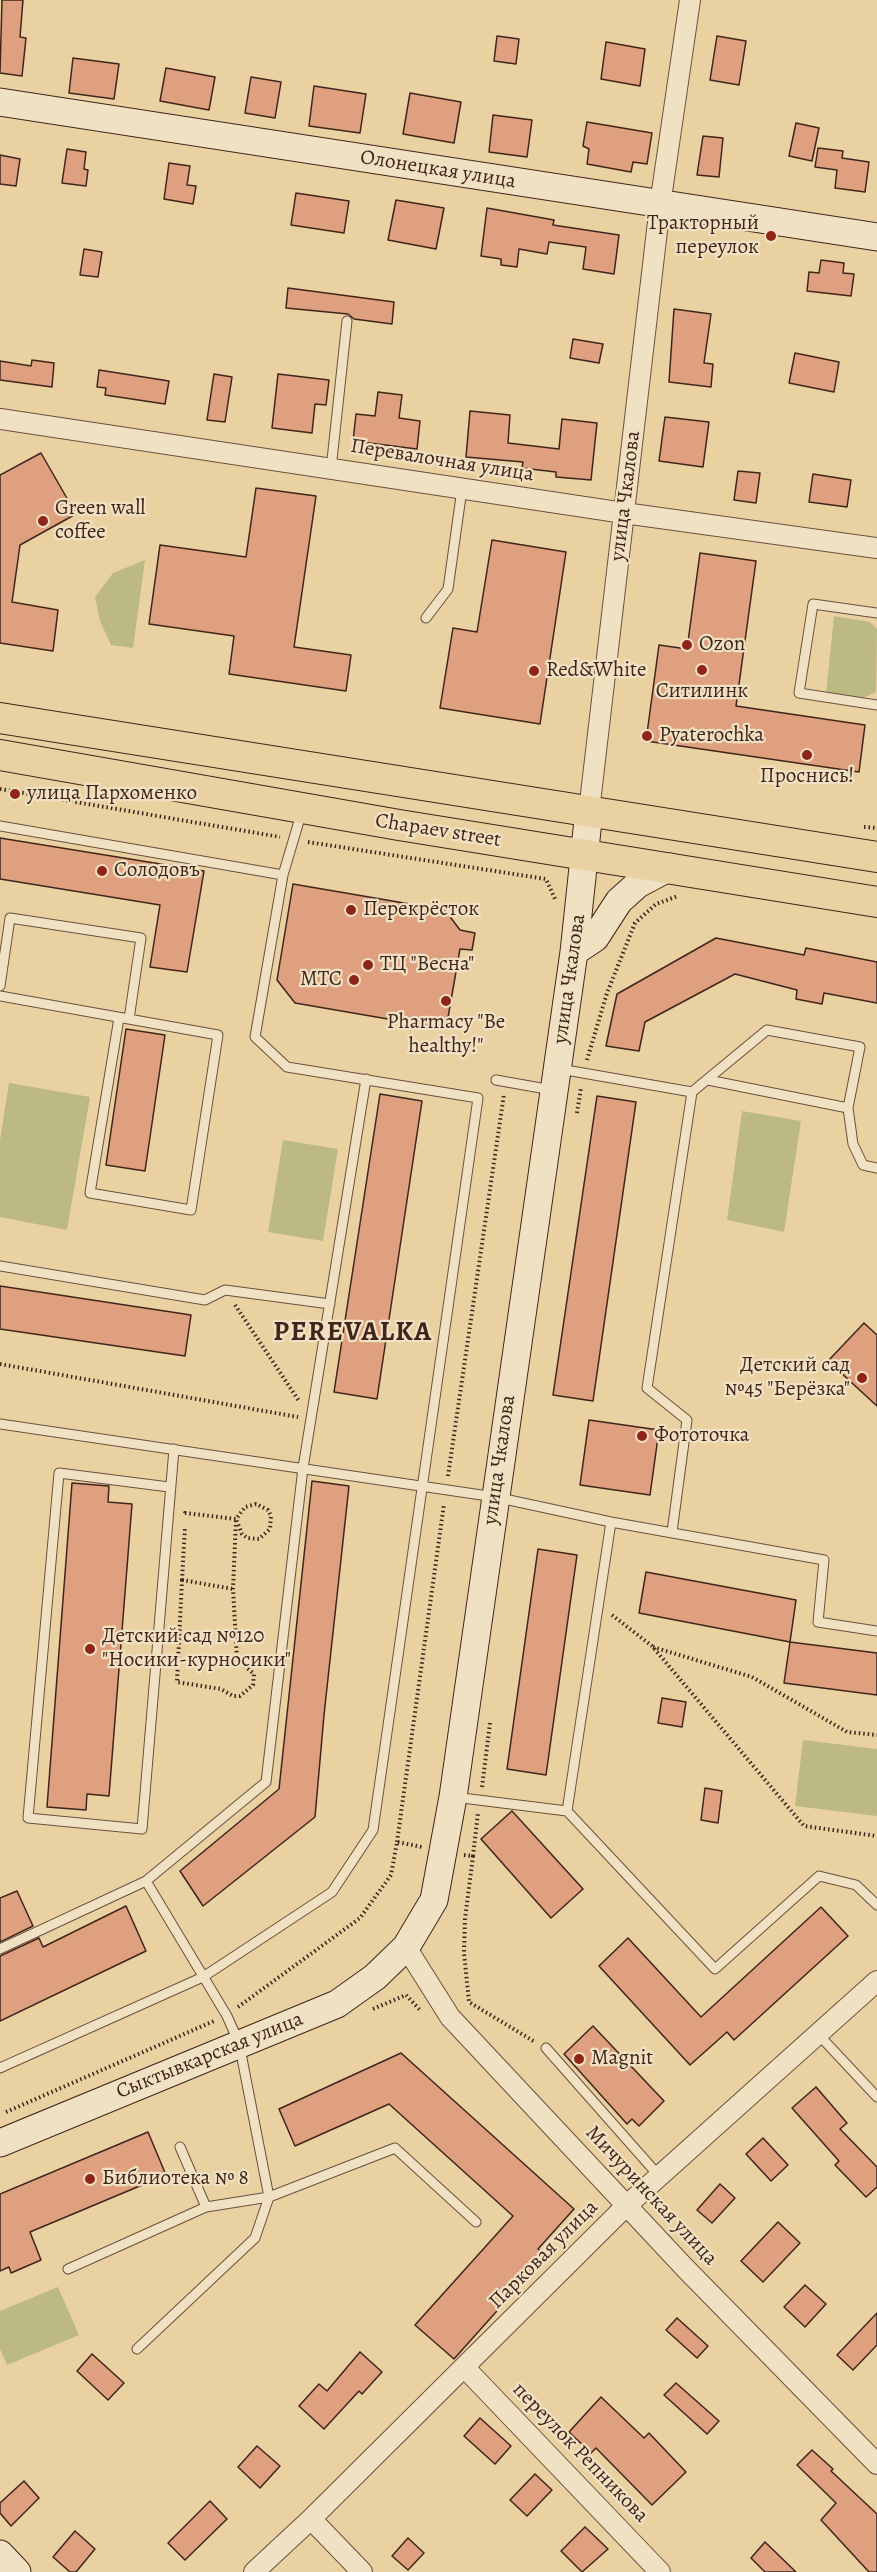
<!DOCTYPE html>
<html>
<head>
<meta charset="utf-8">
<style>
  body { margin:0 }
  canvas { display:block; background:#ead1a2 }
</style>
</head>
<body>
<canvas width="877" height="2572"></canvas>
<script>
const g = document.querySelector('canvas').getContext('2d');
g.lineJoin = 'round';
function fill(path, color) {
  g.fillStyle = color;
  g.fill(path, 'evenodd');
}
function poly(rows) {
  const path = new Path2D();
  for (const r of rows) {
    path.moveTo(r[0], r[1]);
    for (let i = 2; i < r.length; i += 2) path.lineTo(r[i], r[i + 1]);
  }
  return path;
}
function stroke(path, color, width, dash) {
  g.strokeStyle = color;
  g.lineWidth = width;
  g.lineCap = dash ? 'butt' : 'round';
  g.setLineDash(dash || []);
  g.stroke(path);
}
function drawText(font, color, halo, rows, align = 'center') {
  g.font = font + ' Alegreya,serif';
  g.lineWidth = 4.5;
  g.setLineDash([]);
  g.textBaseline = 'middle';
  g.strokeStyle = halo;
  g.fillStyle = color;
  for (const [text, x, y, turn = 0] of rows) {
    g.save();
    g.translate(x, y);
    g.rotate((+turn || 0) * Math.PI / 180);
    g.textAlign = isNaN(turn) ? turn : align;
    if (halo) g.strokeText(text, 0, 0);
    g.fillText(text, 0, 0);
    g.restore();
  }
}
fill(poly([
  [145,560,133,648,111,645,100,621,95,597,113,573],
  [834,616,870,622,877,629,876,692,859,700,826,694],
  [9,1083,90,1097,67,1230,0,1217,0,1140],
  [742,1111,801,1121,784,1232,727,1220],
  [283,1140,338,1149,323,1241,268,1232],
  [803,1740,877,1749,877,1816,795,1806],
  [58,2287,79,2335,7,2365,0,2349,0,2311]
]), '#bcba82');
const building = poly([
  [2,0,23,0,20,37,26,38,22,76,0,73,2,0],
  [497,36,519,39,516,64,494,61,497,36],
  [717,36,746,41,739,85,710,80,717,36],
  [606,42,645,49,640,86,601,79,606,42],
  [73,58,119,64,114,99,69,93,73,58],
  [166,68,215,77,209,110,160,101,166,68],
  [251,77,281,82,275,118,245,113,251,77],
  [314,86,366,94,360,133,309,126,314,86],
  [410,93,461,102,454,143,403,134,410,93],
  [493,115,532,120,527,157,489,152,493,115],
  [587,122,652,133,647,164,633,162,631,172,587,164,589,149,583,146,587,122],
  [796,123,819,128,812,161,789,156,796,123],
  [703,136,723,138,719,177,697,175,703,136],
  [818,148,843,151,842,158,869,162,865,192,835,188,837,170,815,167,818,148],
  [67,149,86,152,84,169,88,170,86,186,62,183,67,149],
  [0,155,20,159,16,186,0,184,0,155],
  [169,163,190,166,187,185,196,186,193,204,164,199,169,163],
  [296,193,349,201,344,233,291,225,296,193],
  [396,200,444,208,436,249,388,240,396,200],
  [487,208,554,220,553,225,619,235,614,274,583,269,586,247,549,242,547,254,519,249,517,267,501,265,501,259,481,256,487,208],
  [84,249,102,252,98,277,80,275,84,249],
  [821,260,844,263,843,273,854,274,851,296,807,291,809,272,819,273,821,260],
  [288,288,394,302,392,324,354,319,348,314,286,308,288,288],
  [674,309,711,314,704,363,713,364,711,387,669,382,674,309],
  [573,339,603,344,599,363,570,358,573,339],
  [795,353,839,362,834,392,789,383,795,353],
  [32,360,54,363,52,387,0,380,0,361,31,366,32,360],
  [99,370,169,381,165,404,105,395,106,388,97,387,99,370],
  [214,374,232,377,225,422,207,420,214,374],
  [278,374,329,380,326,405,315,404,312,433,272,428,278,374],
  [378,392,402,395,399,418,420,421,417,449,353,441,356,414,375,416,378,392],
  [470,411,510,415,508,443,559,449,562,419,597,423,591,480,556,477,556,472,522,468,523,462,466,457,470,411],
  [665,417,709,422,703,467,659,461,665,417],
  [41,453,76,514,20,545,12,602,58,610,53,651,0,643,0,475,41,453],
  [738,471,760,473,756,503,734,500,738,471],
  [813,474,851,480,847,507,809,502,813,474],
  [256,488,316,496,294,647,351,655,346,691,229,674,234,636,149,624,160,545,246,557,256,488],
  [492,540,566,552,540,724,440,708,453,628,477,632,492,540],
  [700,553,756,561,736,706,865,725,859,772,646,741,659,645,687,649,700,553],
  [0,838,204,871,187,972,150,967,160,905,0,879,0,838],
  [293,884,445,910,460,930,475,933,472,950,460,949,446,1029,295,1003,277,980,293,884],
  [716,938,804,955,806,948,877,962,877,1003,824,993,822,1004,796,999,797,990,735,974,645,1022,639,1051,606,1046,617,994,716,938],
  [126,1029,165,1035,145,1171,106,1165,126,1029],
  [380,1094,422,1101,377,1399,334,1392,380,1094],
  [597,1096,636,1102,593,1401,553,1395,597,1096],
  [0,1286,191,1315,185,1356,0,1329,0,1286],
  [864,1323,877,1335,877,1406,828,1361,864,1323],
  [589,1420,659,1430,650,1495,580,1485,589,1420],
  [312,1481,349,1486,324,1715,315,1817,203,1906,180,1871,279,1789,312,1481],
  [72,1483,109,1486,108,1502,132,1504,109,1796,87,1794,86,1810,47,1807,72,1483],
  [538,1549,577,1555,546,1775,507,1769,538,1549],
  [646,1572,796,1600,790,1642,639,1613,646,1572],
  [790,1642,877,1653,877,1695,784,1683,790,1642],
  [662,1698,686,1702,682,1727,658,1723,662,1698],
  [705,1788,722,1791,718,1823,701,1820,705,1788],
  [512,1811,583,1889,551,1918,481,1839,512,1811],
  [17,1891,33,1926,0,1942,0,1898,17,1891],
  [126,1906,146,1951,0,2021,0,1956,39,1938,43,1947,126,1906],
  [821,1907,848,1936,734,2040,727,2032,690,2065,599,1966,628,1938,701,2017,821,1907],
  [593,2026,664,2101,639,2126,632,2119,627,2124,564,2054,593,2026],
  [401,2053,574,2209,538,2249,546,2256,454,2359,415,2325,513,2216,389,2104,295,2146,279,2109,401,2053],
  [816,2087,847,2123,840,2129,877,2167,877,2187,866,2197,835,2165,839,2161,792,2108,816,2087],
  [148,2132,166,2175,30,2232,41,2260,11,2273,9,2267,0,2271,0,2194,148,2132],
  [763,2138,788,2165,771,2181,746,2154,763,2138],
  [720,2184,735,2198,712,2223,697,2210,720,2184],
  [778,2222,800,2243,763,2282,741,2261,778,2222],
  [805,2285,826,2304,805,2327,784,2307,805,2285],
  [877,2313,877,2345,853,2370,837,2355,877,2313],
  [677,2318,708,2346,697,2358,666,2330,677,2318],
  [360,2352,382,2372,362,2394,359,2391,324,2429,299,2406,319,2384,327,2391,360,2352],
  [92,2354,124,2383,108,2400,77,2371,92,2354],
  [676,2383,719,2421,707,2434,664,2395,676,2383],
  [601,2397,644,2438,649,2433,686,2472,652,2505,596,2448,591,2453,569,2432,601,2397],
  [480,2418,511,2446,495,2464,464,2436,480,2418],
  [257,2446,280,2466,260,2488,238,2467,257,2446],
  [812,2450,833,2469,831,2471,877,2514,877,2572,869,2572,821,2520,836,2503,797,2465,812,2450],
  [535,2474,552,2490,527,2516,510,2500,535,2474],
  [24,2481,39,2498,11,2526,0,2513,0,2503,24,2481],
  [210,2501,227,2519,185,2560,168,2543,210,2501],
  [585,2527,608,2549,582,2572,561,2551,585,2527],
  [75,2531,95,2549,76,2572,70,2572,53,2557,75,2531],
  [408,2538,424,2553,408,2570,392,2556,408,2538],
  [765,2542,796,2572,765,2572,751,2558,765,2542]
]);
fill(building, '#dea07e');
stroke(building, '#40251c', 1.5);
const lane = poly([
  [331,469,347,321],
  [877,613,813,604,799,693,877,705],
  [426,618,448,589,462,489],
  [0,826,283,875,302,811],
  [0,986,10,918,141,938,129,1019],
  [0,996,218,1035,191,1210,90,1193,119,1018],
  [560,1069,692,1092,767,1030,860,1047,848,1108,853,1144,863,1165,877,1168],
  [496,1080,552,1090],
  [708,1080,848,1108],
  [0,1266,205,1300,225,1290,330,1304],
  [0,1424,495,1497,611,1522,824,1560,818,1622,877,1631],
  [169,1487,59,1473,28,1818,142,1829,174,1449],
  [672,1532,687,1420,647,1388,692,1092],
  [454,1797,567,1811,611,1522],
  [567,1811,715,1969,819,1876,856,1885,877,1905],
  [0,1949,146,1881,266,1782,303,1468,366,1079],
  [818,2034,877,2097],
  [546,2048,659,2176],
  [0,2068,203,1977,332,1892,373,1830,478,1098,287,1067,255,1037,283,875],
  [180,2147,206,2207],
  [68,2269,206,2207,269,2197,395,2148,476,2222],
  [137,2349,255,2238,269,2197,239,2043,227,2016,146,1881]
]);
const street = poly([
  [0,419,624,513,877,548],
  [589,811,660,205,690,0],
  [406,1947,450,2017,685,2268,877,2464],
  [465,2368,660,2572],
  [311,2519,362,2572],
  [254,2572,311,2519,626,2206,877,1981]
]);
const secondary = poly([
  [0,102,877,237],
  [574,952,595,938,619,901,638,884,670,867],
  [0,2143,337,2004,375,1977,406,1947,434,1900,453,1797,574,952,589,811],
  [0,2554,17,2572]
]);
const primary = poly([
  [0,718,877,857],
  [0,755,399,825,877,902]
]);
stroke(lane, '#6a503e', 11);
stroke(street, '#6a503e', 22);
stroke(secondary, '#40251c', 29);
stroke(primary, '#40251c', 32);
stroke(poly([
  [0,789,280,837],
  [864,827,877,828],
  [308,842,546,879,555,899],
  [587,1060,607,993,635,923,656,904,678,896],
  [577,1113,581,1088],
  [235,1305,299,1401],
  [0,1364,298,1417],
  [448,1476,504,1094],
  [182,1580,177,1682,221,1689,233,1696,240,1696,253,1685,254,1674,237,1659,233,1589,236,1519,242,1534,247,1538,259,1539,270,1529,271,1516,268,1510,256,1504,245,1507,236,1519,185,1513,185,1516],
  [182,1580,185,1527],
  [182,1580,233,1589],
  [612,1615,652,1646,804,1826,877,1836],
  [653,1647,752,1677,847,1732,877,1735],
  [482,1787,490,1723],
  [397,1842,444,1504],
  [464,1855,473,1856,478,1813],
  [473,1856,465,1919,464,1953,469,2002,535,2042],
  [238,2007,360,1918,391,1875,397,1842,422,1847],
  [373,2009,406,1995,420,2010],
  [6,2112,214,2021]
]), '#40251c', 4, [1.5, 3]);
stroke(lane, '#f1e1c3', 9);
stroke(street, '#f1e1c3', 20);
stroke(secondary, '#f1e1c3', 27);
stroke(primary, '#ead1a2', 30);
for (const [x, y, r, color] of [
  [771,236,6,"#8f2418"],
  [43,521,6,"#8f2418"],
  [687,645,6,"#8f2418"],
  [702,670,6,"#8f2418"],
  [534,671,6,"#8f2418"],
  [647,736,6,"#8f2418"],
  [807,755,6,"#8f2418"],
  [15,794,6,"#8f2418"],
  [102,871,6,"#8f2418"],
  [351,910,6,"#8f2418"],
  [368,965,6,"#8f2418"],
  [354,980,6,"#8f2418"],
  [446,1001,6,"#8f2418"],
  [862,1378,6,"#8f2418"],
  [642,1436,6,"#8f2418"],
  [90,1649,6,"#8f2418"],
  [579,2059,6,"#8f2418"],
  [90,2179,6,"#8f2418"]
]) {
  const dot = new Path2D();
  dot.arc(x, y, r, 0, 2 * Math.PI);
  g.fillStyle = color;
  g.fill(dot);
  stroke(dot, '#f1e1c3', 2);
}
drawText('21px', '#40251c', '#f1e1c3', [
  ["Олонецкая улица",438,170,9],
  ["Перевалочная улица",442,461,9],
  ["улица Чкалова",626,496,-83],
  ["Chapaev street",438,831,9],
  ["улица Чкалова",570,979,-82],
  ["улица Чкалова",500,1460,-82],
  ["Сыктывкарская улица",210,2056,-22],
  ["Мичуринская улица",651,2196,47],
  ["Парковая улица",544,2255,-45],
  ["переулок Репникова",580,2453,46]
]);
drawText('21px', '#40251c', '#f1e1c3', [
  ["Тракторный",759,224,"right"],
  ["переулок",759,248,"right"],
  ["Green wall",55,509],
  ["coffee",55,533],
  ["Ozon",699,645],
  ["Red&White",546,671],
  ["Ситилинк",702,692,"center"],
  ["Pyaterochka",659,736],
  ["Проснись!",807,777,"center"],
  ["улица Пархоменко",27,794],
  ["Солодовъ",114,871],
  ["Перекрёсток",363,910],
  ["ТЦ \"Весна\"",380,965],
  ["МТС",342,980,"right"],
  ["Pharmacy \"Be",446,1023,"center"],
  ["healthy!\"",446,1047,"center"],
  ["Детский сад",850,1366,"right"],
  ["№45 \"Берёзка\"",850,1390,"right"],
  ["Фототочка",654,1436],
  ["Детский сад №120",102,1637],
  ["\"Носики-курносики\"",102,1661],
  ["Magnit",591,2059],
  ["Библиотека № 8",102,2179]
], 'left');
g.letterSpacing = '1.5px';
drawText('bold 27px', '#40251c', '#f1e1c3', [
  ["PEREVALKA",353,1333]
]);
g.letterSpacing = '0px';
</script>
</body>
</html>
